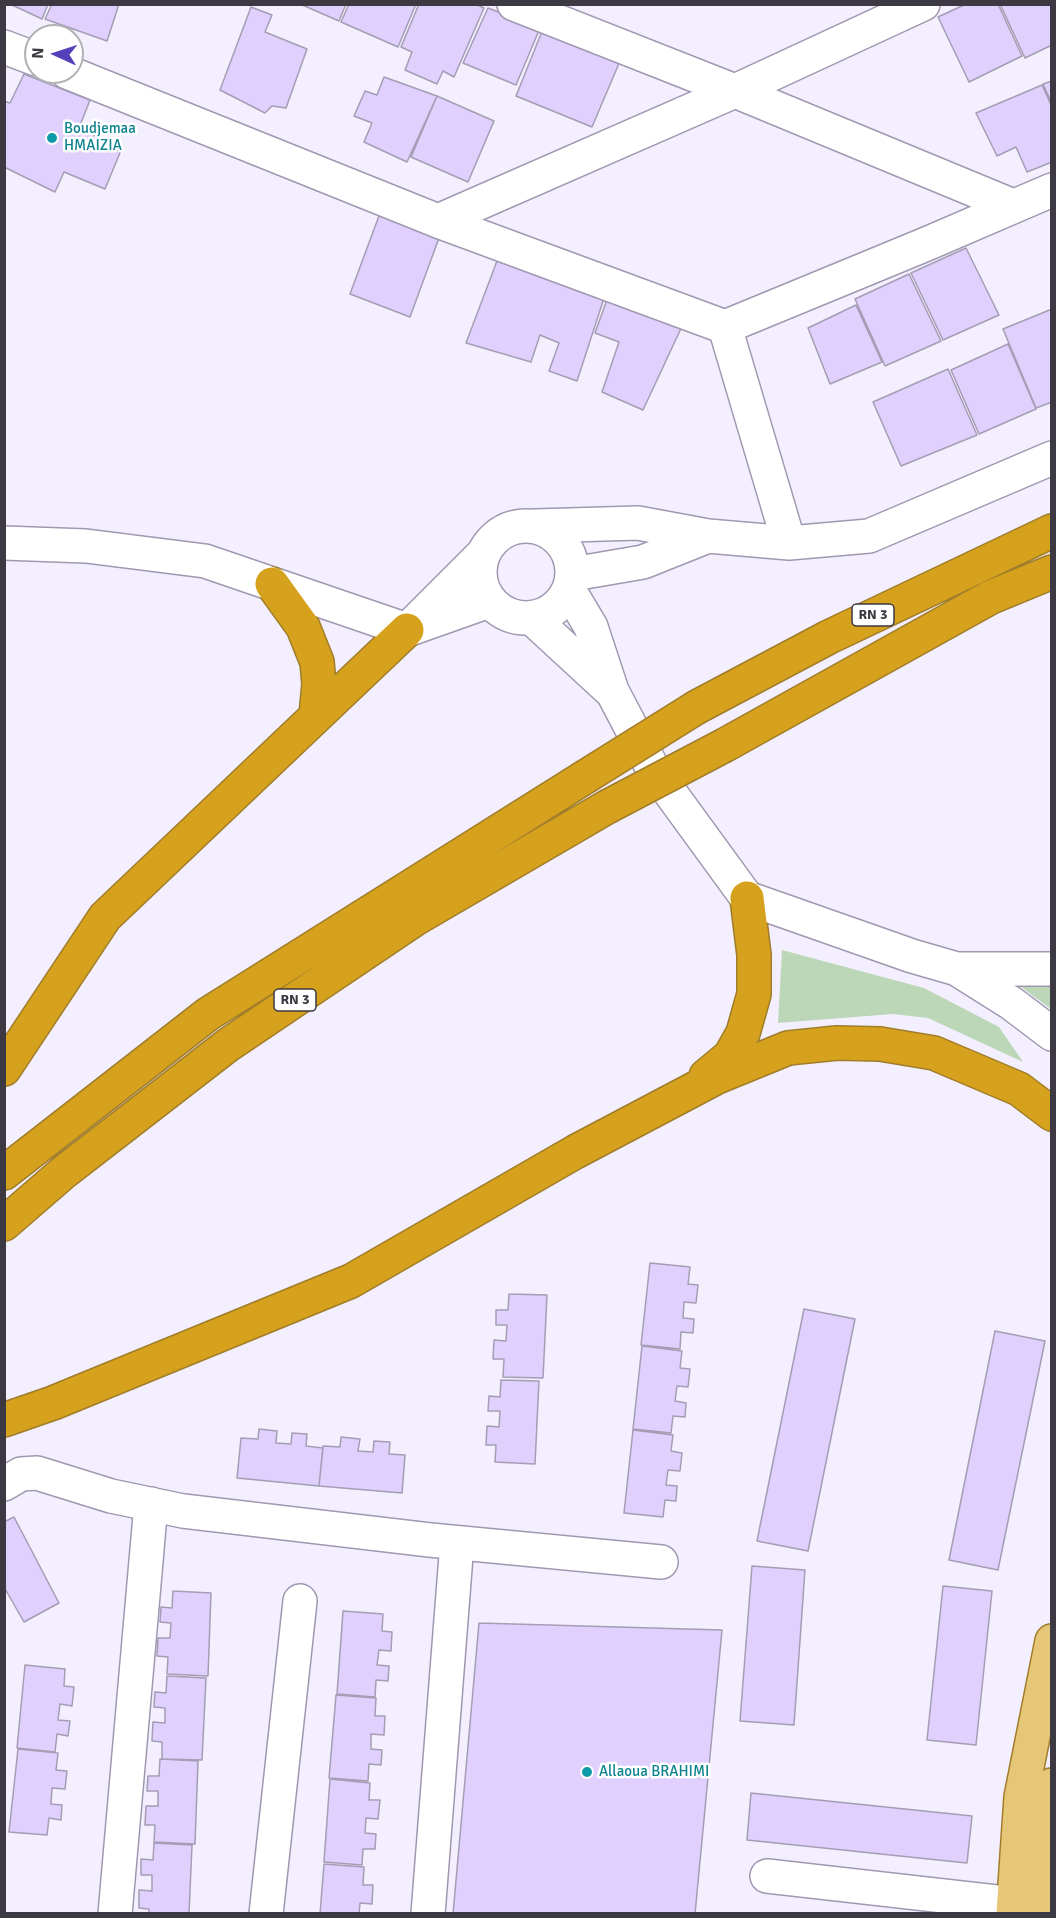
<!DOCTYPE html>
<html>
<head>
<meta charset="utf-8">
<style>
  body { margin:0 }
  #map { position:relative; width:1056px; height:1918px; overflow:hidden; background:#f3effe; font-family:Signika,sans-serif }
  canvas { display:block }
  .frame { position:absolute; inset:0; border:6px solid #3c3943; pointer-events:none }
  .north { position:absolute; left:24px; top:24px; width:60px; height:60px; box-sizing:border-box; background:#fff; border:2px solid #b1b0b4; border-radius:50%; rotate:273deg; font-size:16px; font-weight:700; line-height:24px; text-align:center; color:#3c3943 }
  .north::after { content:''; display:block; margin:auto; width:21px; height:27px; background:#5541b9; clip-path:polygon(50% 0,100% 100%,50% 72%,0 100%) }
</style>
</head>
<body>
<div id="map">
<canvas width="1056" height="1918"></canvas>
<div class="frame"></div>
<div class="north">N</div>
</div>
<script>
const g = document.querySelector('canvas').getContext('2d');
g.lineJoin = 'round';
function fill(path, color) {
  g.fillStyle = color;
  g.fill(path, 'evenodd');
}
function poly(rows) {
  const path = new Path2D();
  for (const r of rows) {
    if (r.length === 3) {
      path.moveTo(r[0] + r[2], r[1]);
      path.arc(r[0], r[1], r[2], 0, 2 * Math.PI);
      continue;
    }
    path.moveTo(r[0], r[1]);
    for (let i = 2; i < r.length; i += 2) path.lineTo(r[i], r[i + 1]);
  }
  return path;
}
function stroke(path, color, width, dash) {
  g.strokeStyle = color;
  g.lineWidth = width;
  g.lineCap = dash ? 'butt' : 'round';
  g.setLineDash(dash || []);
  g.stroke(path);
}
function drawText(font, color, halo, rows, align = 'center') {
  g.font = font + ' Signika,sans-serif';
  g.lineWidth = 5;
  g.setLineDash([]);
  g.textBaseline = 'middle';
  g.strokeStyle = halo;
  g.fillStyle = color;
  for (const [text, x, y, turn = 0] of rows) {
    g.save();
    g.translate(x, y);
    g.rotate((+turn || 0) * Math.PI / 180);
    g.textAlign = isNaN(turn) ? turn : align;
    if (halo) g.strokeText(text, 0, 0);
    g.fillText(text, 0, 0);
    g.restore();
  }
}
fill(poly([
  [782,950,924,988,999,1027,1023,1062,928,1018,893,1014,778,1023],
  [1051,985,1051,1009,1021,987]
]), '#bcd7b7');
const building = poly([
  [10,4,48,4,42,19,10,4],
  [52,4,119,4,107,41,45,19,52,4],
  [300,4,346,4,339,21,300,4],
  [349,4,416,4,398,47,341,22,349,4],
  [419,4,475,4,484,8,454,77,443,71,437,84,405,70,412,52,401,47,419,4],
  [966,4,998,4,1022,56,969,82,938,17,966,4],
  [1000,4,1052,4,1052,45,1025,58,1000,4],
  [251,7,272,15,265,32,307,49,286,108,272,106,265,113,220,90,251,7],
  [488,8,540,28,516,85,463,63,488,8],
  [545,24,623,54,592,127,516,96,545,24],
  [24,74,90,100,79,128,122,148,105,189,64,172,55,192,4,167,4,101,10,103,24,74],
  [384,77,437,96,407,162,364,142,372,123,354,116,365,91,377,95,384,77],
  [1052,81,1052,104,1043,84,1052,81],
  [1042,85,1052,107,1052,162,1027,172,1016,147,997,156,976,113,1042,85],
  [437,96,494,121,468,182,411,157,437,96],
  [383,205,443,227,410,317,350,294,383,205],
  [966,248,999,315,943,340,911,273,966,248],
  [500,253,606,292,577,381,549,371,559,343,540,335,531,362,466,343,500,253],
  [909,274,941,341,885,366,855,299,909,274],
  [609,294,684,322,643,410,602,392,619,342,595,333,609,294],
  [856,305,882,362,830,384,808,328,856,305],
  [1052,309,1052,402,1036,408,1003,329,1052,309],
  [1008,344,1036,409,979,434,951,370,1008,344],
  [948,369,977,435,901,466,873,402,948,369],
  [650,1263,690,1267,688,1284,698,1285,696,1303,684,1302,683,1318,694,1319,693,1333,681,1332,680,1349,641,1345,650,1263],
  [509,1294,547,1295,543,1378,503,1377,504,1359,493,1359,494,1340,506,1341,507,1325,496,1325,496,1310,508,1310,509,1294],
  [804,1309,855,1319,808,1551,757,1541,804,1309],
  [995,1331,1045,1341,998,1570,949,1560,995,1331],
  [642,1346,682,1351,680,1368,690,1369,688,1387,677,1386,675,1401,686,1403,685,1417,673,1416,671,1433,633,1429,642,1346],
  [501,1380,539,1381,535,1464,495,1462,496,1445,486,1445,487,1426,499,1427,500,1411,488,1411,489,1396,500,1397,501,1380],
  [259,1429,277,1431,276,1443,291,1444,292,1433,307,1434,306,1446,323,1448,319,1486,237,1478,241,1438,258,1439,259,1429],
  [633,1430,673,1435,671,1451,682,1453,680,1471,668,1470,666,1485,677,1486,676,1501,665,1500,663,1517,624,1513,633,1430],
  [341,1437,360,1439,358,1451,373,1452,374,1441,390,1442,389,1454,405,1455,402,1493,319,1486,323,1446,340,1447,341,1437],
  [14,1517,59,1603,24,1622,4,1587,4,1522,14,1517],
  [752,1566,805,1570,794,1725,740,1721,752,1566],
  [943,1586,992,1591,976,1745,927,1740,943,1586],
  [173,1591,211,1593,208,1676,167,1674,168,1657,157,1656,158,1638,170,1638,171,1623,160,1622,161,1607,172,1608,173,1591],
  [343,1611,383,1614,382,1631,392,1632,391,1651,379,1650,377,1665,389,1666,388,1681,376,1680,375,1697,337,1694,343,1611],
  [479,1623,722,1630,695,1914,453,1914,479,1623],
  [25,1665,65,1669,64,1686,74,1687,72,1706,60,1704,58,1720,70,1721,68,1736,57,1734,55,1752,17,1748,25,1665],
  [167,1676,206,1678,202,1760,162,1759,162,1742,152,1741,153,1722,165,1723,165,1708,154,1707,155,1692,166,1693,167,1676],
  [336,1695,376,1698,375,1716,385,1716,384,1735,371,1734,371,1749,382,1750,381,1765,369,1764,368,1781,329,1778,336,1695],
  [18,1749,58,1753,56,1770,67,1771,65,1789,52,1788,51,1804,62,1805,61,1820,49,1818,47,1835,9,1832,18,1749],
  [160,1759,198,1761,195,1844,154,1842,155,1825,145,1825,146,1806,158,1806,158,1791,147,1791,148,1776,159,1776,160,1759],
  [330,1779,370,1783,369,1800,380,1800,378,1819,366,1818,365,1833,376,1834,375,1849,363,1849,362,1865,324,1862,330,1779],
  [751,1793,972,1816,967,1863,747,1840,751,1793],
  [154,1843,192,1845,189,1914,149,1914,149,1909,139,1908,139,1890,152,1891,152,1875,141,1875,141,1859,153,1860,154,1843],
  [324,1864,364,1867,363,1885,373,1885,372,1904,360,1903,359,1914,320,1914,324,1864]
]);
fill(building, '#dfd0fe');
stroke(building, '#a49db4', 1.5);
const minor = poly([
  [514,4,735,91,1013,206],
  [923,4,735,91,438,221,725,327,924,245,1052,190],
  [4,47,36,59],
  [67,72,438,221],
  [725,327,789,543],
  [526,572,46],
  [535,526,638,523,708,536,789,543,869,536,1052,458],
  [4,543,86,546,205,561,407,630],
  [482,555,407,630,489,601],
  [573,574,643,562,708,536],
  [569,590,591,627,612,691,653,769,747,898,912,956,957,969,1011,1003,1052,1034],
  [533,619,610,690],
  [957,969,1052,969],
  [4,1484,21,1474,37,1473,111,1496,183,1511,430,1540,661,1562],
  [767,1876,1014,1904],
  [115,1914,151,1504],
  [266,1914,300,1601],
  [428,1914,457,1543]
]);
const major = poly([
  [1013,1914,1021,1797,1052,1641],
  [1041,1914,1052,1785]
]);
const highway = poly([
  [272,584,303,627,317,662,319,684,316,716],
  [697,707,829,637,1052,531],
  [725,745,991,597,1052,572],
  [4,1069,105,917,407,630],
  [706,1076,730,1056,743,1033,754,994,754,955,747,898],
  [4,1173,208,1014,585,777],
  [4,1224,64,1172,228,1045,415,919,607,807],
  [4,1420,53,1403,351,1281,575,1152,717,1077,788,1048,837,1043,880,1044,934,1053,1019,1089,1052,1114]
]);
stroke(minor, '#a098b0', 36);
stroke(major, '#a07d2a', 36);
stroke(highway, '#a07d2a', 36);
stroke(minor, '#fff', 33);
stroke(major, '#e6c777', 33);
stroke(highway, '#d6a11d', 33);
const highwayBridge = poly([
  [585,777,697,707],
  [607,807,725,745]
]);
stroke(highwayBridge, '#a07d2a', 36, []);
stroke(highwayBridge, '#d6a11d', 33);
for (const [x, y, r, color] of [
  [52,138,6,"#0f9aa8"],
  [587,1772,6,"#0f9aa8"]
]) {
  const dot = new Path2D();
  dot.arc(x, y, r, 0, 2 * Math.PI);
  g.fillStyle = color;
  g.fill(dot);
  stroke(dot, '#fff', 2);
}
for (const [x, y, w] of [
  [873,615,42],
  [295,1000,42]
]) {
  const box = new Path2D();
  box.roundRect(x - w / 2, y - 11, w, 22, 4.5);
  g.fillStyle = '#fff';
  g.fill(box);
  stroke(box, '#3c3943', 1.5);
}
drawText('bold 14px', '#3c3943', null, [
  ["RN 3",873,615],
  ["RN 3",295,1000]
]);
drawText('15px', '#0d838f', '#fff', [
  ["Boudjemaa",64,129],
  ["HMAIZIA",64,146],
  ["Allaoua BRAHIMI",599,1772]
], 'left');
</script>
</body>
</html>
